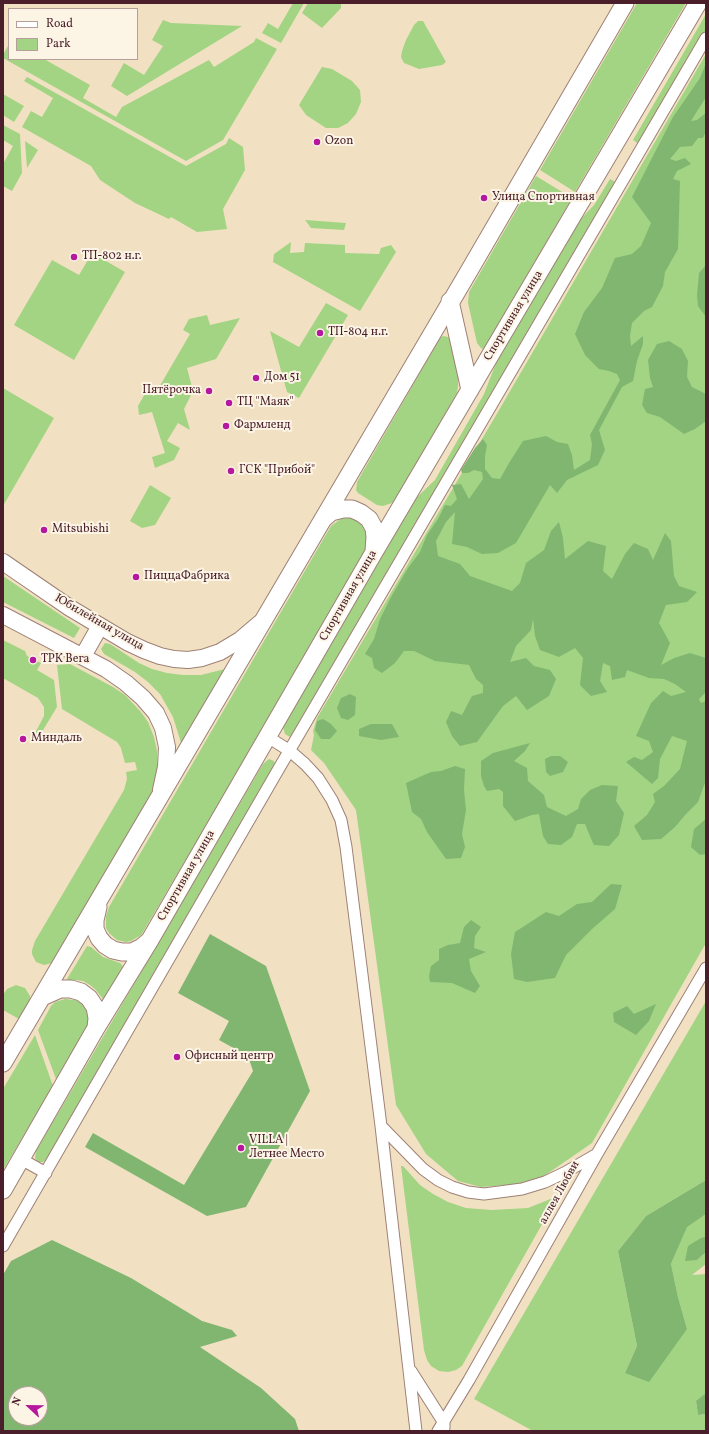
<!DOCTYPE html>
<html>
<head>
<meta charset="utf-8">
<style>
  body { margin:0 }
  #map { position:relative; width:709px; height:1434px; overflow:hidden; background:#f1e1c2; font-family:Vollkorn,serif }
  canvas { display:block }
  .frame { position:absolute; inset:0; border:4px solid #4a1f2b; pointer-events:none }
  .legend { position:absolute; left:8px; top:8px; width:130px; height:52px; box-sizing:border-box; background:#fcf5e5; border:1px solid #b59f9b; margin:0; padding:5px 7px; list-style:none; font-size:12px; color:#4a1f2b }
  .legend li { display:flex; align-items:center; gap:8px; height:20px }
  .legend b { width:20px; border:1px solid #b59f9b }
  .north { position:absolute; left:8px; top:1386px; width:40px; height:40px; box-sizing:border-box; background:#fcf5e5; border:1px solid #b59f9b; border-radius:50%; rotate:292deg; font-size:11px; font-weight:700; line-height:16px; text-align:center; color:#4a1f2b }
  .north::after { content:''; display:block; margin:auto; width:14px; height:18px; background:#b5179e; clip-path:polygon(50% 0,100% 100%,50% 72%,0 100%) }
</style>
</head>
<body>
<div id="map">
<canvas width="709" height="1434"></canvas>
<div class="frame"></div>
<ul class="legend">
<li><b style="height:5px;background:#fff"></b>Road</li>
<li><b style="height:11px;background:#a2d483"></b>Park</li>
</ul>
<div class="north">N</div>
</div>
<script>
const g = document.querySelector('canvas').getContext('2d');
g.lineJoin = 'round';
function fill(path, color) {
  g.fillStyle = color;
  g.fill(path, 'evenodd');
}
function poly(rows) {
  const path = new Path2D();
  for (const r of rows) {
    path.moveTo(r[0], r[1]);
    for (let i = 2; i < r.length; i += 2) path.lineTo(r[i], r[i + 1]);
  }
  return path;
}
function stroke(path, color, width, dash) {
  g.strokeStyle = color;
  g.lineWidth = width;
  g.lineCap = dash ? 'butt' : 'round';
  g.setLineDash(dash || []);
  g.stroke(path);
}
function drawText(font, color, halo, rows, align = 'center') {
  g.font = font + ' Vollkorn,serif';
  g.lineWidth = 4;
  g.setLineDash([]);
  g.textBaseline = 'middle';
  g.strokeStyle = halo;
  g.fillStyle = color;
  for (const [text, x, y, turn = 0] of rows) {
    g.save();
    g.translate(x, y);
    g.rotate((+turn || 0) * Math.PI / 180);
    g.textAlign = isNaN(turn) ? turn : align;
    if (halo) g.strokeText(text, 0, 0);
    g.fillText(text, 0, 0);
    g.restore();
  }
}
fill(poly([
  [293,3,304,3,281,43,262,33,268,23,278,29],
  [308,3,341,3,341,8,322,28,302,13],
  [637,3,686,3,575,192,540,170],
  [706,14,706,32,640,145,633,140],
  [163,20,171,23,242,26,127,96,111,86,124,63,144,75,163,46,152,40],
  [418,21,423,21,446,62,442,65,419,69,404,63,401,57,402,51,406,40,414,25],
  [256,38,277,49,223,140,186,161,3,58,3,55,9,44,9,59,44,59,90,85,83,98,116,117,122,107,209,60,214,67,254,42],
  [706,54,706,943,592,1143,544,1176,519,1184,481,1187,458,1181,426,1154,396,1105,356,810,324,763,311,750,314,735,313,731,317,718,495,417],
  [322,67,332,69,352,81,360,90,361,102,356,114,348,123,338,128,326,128,306,115,299,105],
  [27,77,186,166,226,144,229,138,243,147,245,170,223,209,227,229,197,232,171,217,169,219,135,203,100,180,91,166,22,127,31,111,42,117,53,98,24,81],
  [3,94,24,106,14,122,3,115],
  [3,125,20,134,22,173,12,191,3,186,3,164,13,146,3,140],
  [25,141,38,150,27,168],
  [536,176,572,198,485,347,483,349,481,348,477,343,468,303,469,292],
  [610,179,619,184,293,736,290,737,285,734,283,727,416,498,435,480,484,394,498,358,577,223,594,205],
  [305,220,346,223,344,230,311,228],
  [291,242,290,253,304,252,305,243,345,245,345,253,379,254,381,248,391,245,396,252,360,311,273,262,274,254],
  [92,253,125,272,74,360,14,325,52,260,79,275],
  [326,303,348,315,299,398,287,392,270,331,299,347],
  [207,315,210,325,240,318,216,359,187,368,193,391,184,409,190,430,178,423,167,441,180,448,174,460,155,468,152,457,165,453,152,412,139,415,138,406,146,392,154,396,190,334,183,330,189,319],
  [443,336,448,337,450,339,458,374,458,386,457,393,395,502,383,506,377,505,358,493,356,490,357,482,440,338],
  [3,388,54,418,3,506],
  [150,485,171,498,155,525,142,528,130,521],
  [348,517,354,517,367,526,368,550,143,932,141,935,131,941,126,942,117,940,109,933,106,928,106,916,109,907,331,526,342,518],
  [3,576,80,628,74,638,3,602],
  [3,640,25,651,27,656,41,663,37,670,54,680,57,707,37,740,33,737,44,716,44,707,38,698,3,678],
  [105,643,110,644,139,663,152,669,167,673,183,675,201,675,225,669,182,746,173,717,160,694,148,682,135,672,104,654,101,649],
  [70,664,113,687,125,695,141,712,148,722,154,737,157,751,157,769,153,790,148,802,56,960,52,963,44,965,36,962,32,954,32,950,35,941,124,790,127,779,126,772,137,770,135,762,125,763,121,748,117,742,62,709,57,665],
  [269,759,274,761,275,764,48,1158,43,1162,38,1162,35,1158,36,1151,263,764],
  [87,946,91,947,103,957,120,963,123,966,106,996,103,999,95,989,90,985,83,981,76,980,70,981,67,979],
  [16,985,25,988,30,996,30,1001,19,1019,3,1010,3,995,7,989],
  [65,999,76,1000,84,1006,89,1016,89,1022,87,1027,56,1079,38,1030,51,1006,55,1002],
  [706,1001,706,1180,646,1216,618,1251,637,1346,625,1373,687,1329,678,1297,671,1264,687,1226,706,1214,706,1236,701,1238,697,1260,706,1252,706,1264,692,1275,706,1274,706,1393,696,1402,698,1415,706,1414,706,1431,533,1431,474,1399],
  [35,1035,53,1086,3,1170,3,1089],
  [401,1166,403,1166,420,1185,433,1194,448,1202,466,1208,492,1210,528,1208,558,1196,467,1357,462,1366,456,1370,448,1372,439,1371,431,1366,427,1360,424,1350]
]), '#a2d483');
fill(poly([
  [706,63,706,97,691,121,697,120,706,113,706,131,703,138,698,138,692,146,680,147,670,159,676,161,685,158,691,164,677,171,673,179,680,181,678,249,665,272,663,286,652,307,644,311,632,323,630,336,631,346,643,336,643,344,637,361,633,381,622,387,599,430,605,450,598,465,567,480,557,493,550,485,516,543,498,553,482,554,467,547,452,544,455,512,446,522,436,541,438,556,460,564,470,576,512,591,520,583,526,563,544,550,551,531,559,522,563,538,565,559,588,541,606,546,603,571,612,579,625,554,634,543,648,549,653,560,665,533,671,541,674,576,679,586,697,592,687,602,666,605,659,623,670,643,661,665,674,658,690,653,706,658,706,692,699,699,701,703,706,701,706,780,698,802,686,814,675,827,661,839,642,840,634,826,647,815,655,802,653,794,664,786,680,769,687,741,672,736,660,759,658,778,652,784,626,762,634,757,642,760,653,752,649,741,636,736,651,703,663,691,671,696,686,692,675,684,664,679,649,678,627,670,625,677,612,680,610,666,603,663,600,681,607,692,591,696,580,685,583,658,575,648,559,657,540,650,535,636,533,619,531,630,516,646,510,662,526,658,534,666,550,670,556,679,549,696,527,710,516,696,503,706,477,742,460,746,452,736,446,722,451,711,462,715,472,696,483,693,483,685,476,679,469,665,435,661,414,651,404,651,395,663,382,673,374,668,372,658,365,654,374,639,380,619,391,597,408,568,420,552,427,535,438,519,445,505,451,506,457,499,452,485,461,484,469,499,483,479,482,472,474,470,468,473,462,473,461,470,475,448,483,439,487,445,485,456,485,469,492,478,500,479,509,463,523,441,546,436,557,442,568,444,572,455,574,470,590,460,592,444,590,435,620,380,617,374,609,371,599,369,585,355,575,334,584,312,602,288,615,258,632,254,641,246,651,223,632,197,673,117,700,78],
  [706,265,706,317,698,306,697,295,699,273],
  [669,341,682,349,688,361,687,377,692,387,706,394,706,421,695,429,684,434,660,417,647,413,642,405,645,389,653,387,650,378,648,360,657,344],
  [350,694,356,697,355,715,348,720,341,718,337,708,341,698],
  [323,719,331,724,337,731,330,739,321,739,315,730,317,721],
  [371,724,392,724,399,737,381,740,359,736,359,729],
  [530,743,525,751,514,761,527,768,528,781,544,795,547,807,566,816,578,809,581,799,590,790,602,785,618,786,616,801,624,813,619,835,609,846,594,845,592,841,585,824,577,824,572,837,561,845,548,844,543,836,539,814,532,815,515,821,503,806,503,792,499,789,487,791,484,786,481,776,481,761,493,753],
  [551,756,560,756,568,762,563,772,550,776,546,772,545,759],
  [455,766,465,769,464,790,466,810,462,834,465,847,461,858,446,859,427,832,421,819,412,812,406,783,431,772,441,771],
  [706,819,706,854,700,855,691,847,694,829],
  [611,884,622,885,615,909,592,929,566,955,555,978,527,982,514,979,511,954,515,932,546,912,559,916,577,904,592,902],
  [471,920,481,927,475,936,474,948,486,952,469,959,471,971,480,986,475,993,452,983,430,982,429,976,431,966,439,960,439,949,448,945,460,943,464,927],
  [210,934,266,966,310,1091,246,1207,207,1216,85,1147,93,1133,184,1185,253,1071,248,1056,219,1040,229,1021,178,993],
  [656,1004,649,1021,636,1035,614,1022,613,1013,627,1006,634,1014],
  [706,1180,706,1214,687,1227,671,1264,678,1297,687,1329,649,1382,625,1373,637,1346,618,1251,646,1216],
  [706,1236,706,1252,697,1260,685,1261,688,1246,701,1238],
  [52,1240,131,1278,202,1321,232,1330,237,1336,200,1347,261,1388,295,1419,299,1431,3,1431,3,1275,11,1261],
  [16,1394,40,1394,40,1418,16,1418],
  [706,1393,706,1414,698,1415,696,1401]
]), '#81b671');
const street = poly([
  [268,737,290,751,305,764,318,778,332,800,341,820,346,847,381,1126,416,1431],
  [381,1126,423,1169,438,1180,452,1187,468,1192,484,1194,522,1189,545,1182,566,1172,597,1154],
  [21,1159,46,1173],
  [3,1246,278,770,706,38],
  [411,1371,444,1423,444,1428],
  [438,1431,469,1380,597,1154,706,968]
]);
const secondary = poly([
  [3,562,70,608,127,642,144,650,160,656,174,659,188,660,202,658,220,652,240,640,260,623],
  [3,615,106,669,126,683,143,698,156,713,163,728,167,747,166,767,161,790],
  [83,656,100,626]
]);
const primary = poly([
  [450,301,470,390],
  [323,519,331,512,343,509,352,509,361,513,369,519,374,528,375,537,374,551],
  [98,907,95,920,95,929,99,938,105,945,113,950,122,952,132,952,142,947,149,941],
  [42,997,60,989,71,989,81,992,89,998,95,1007,97,1018,96,1028],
  [3,1063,469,271,625,3],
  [3,1190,96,1028,150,940,373,554,698,3]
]);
stroke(street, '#9e8076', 13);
stroke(secondary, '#9e8076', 18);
stroke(primary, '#9e8076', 19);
stroke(street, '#fff', 11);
stroke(secondary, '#fff', 16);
stroke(primary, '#fff', 17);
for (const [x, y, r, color] of [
  [317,142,4,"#b5179e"],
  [484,198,4,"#b5179e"],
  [74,257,4,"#b5179e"],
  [320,333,4,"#b5179e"],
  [256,378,4,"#b5179e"],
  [209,391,4,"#b5179e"],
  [229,403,4,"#b5179e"],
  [226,426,4,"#b5179e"],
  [231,471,4,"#b5179e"],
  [44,530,4,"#b5179e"],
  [136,577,4,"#b5179e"],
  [33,660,4,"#b5179e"],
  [23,739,4,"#b5179e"],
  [177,1057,4,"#b5179e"],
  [241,1148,4,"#b5179e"]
]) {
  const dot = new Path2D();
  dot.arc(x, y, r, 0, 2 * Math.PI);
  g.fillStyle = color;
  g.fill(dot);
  stroke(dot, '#fcf5e5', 1.5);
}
drawText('12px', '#4a1f2b', '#fcf5e5', [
  ["Ozon",325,142],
  ["Улица Спортивная",492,198],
  ["ТП-802 н.г.",82,257],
  ["ТП-804 н.г.",328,333],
  ["Дом 51",264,378],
  ["Пятёрочка",201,391,"right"],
  ["ТЦ \"Маяк\"",237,403],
  ["Фармленд",234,426],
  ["ГСК \"Прибой\"",239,471],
  ["Mitsubishi",52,530],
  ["ПиццаФабрика",144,577],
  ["ТРК Вега",41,660],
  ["Миндаль",31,739],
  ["Офисный центр",185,1057],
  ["VILLA |",249,1141],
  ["Летнее Место",249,1155]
], 'left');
drawText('12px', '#4a1f2b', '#fcf5e5', [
  ["Спортивная улица",514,316,-59],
  ["Спортивная улица",349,596,-60],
  ["Юбилейная улица",99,623,30],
  ["Спортивная улица",187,876,-60],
  ["аллея Любви",560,1193,-61]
]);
</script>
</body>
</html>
